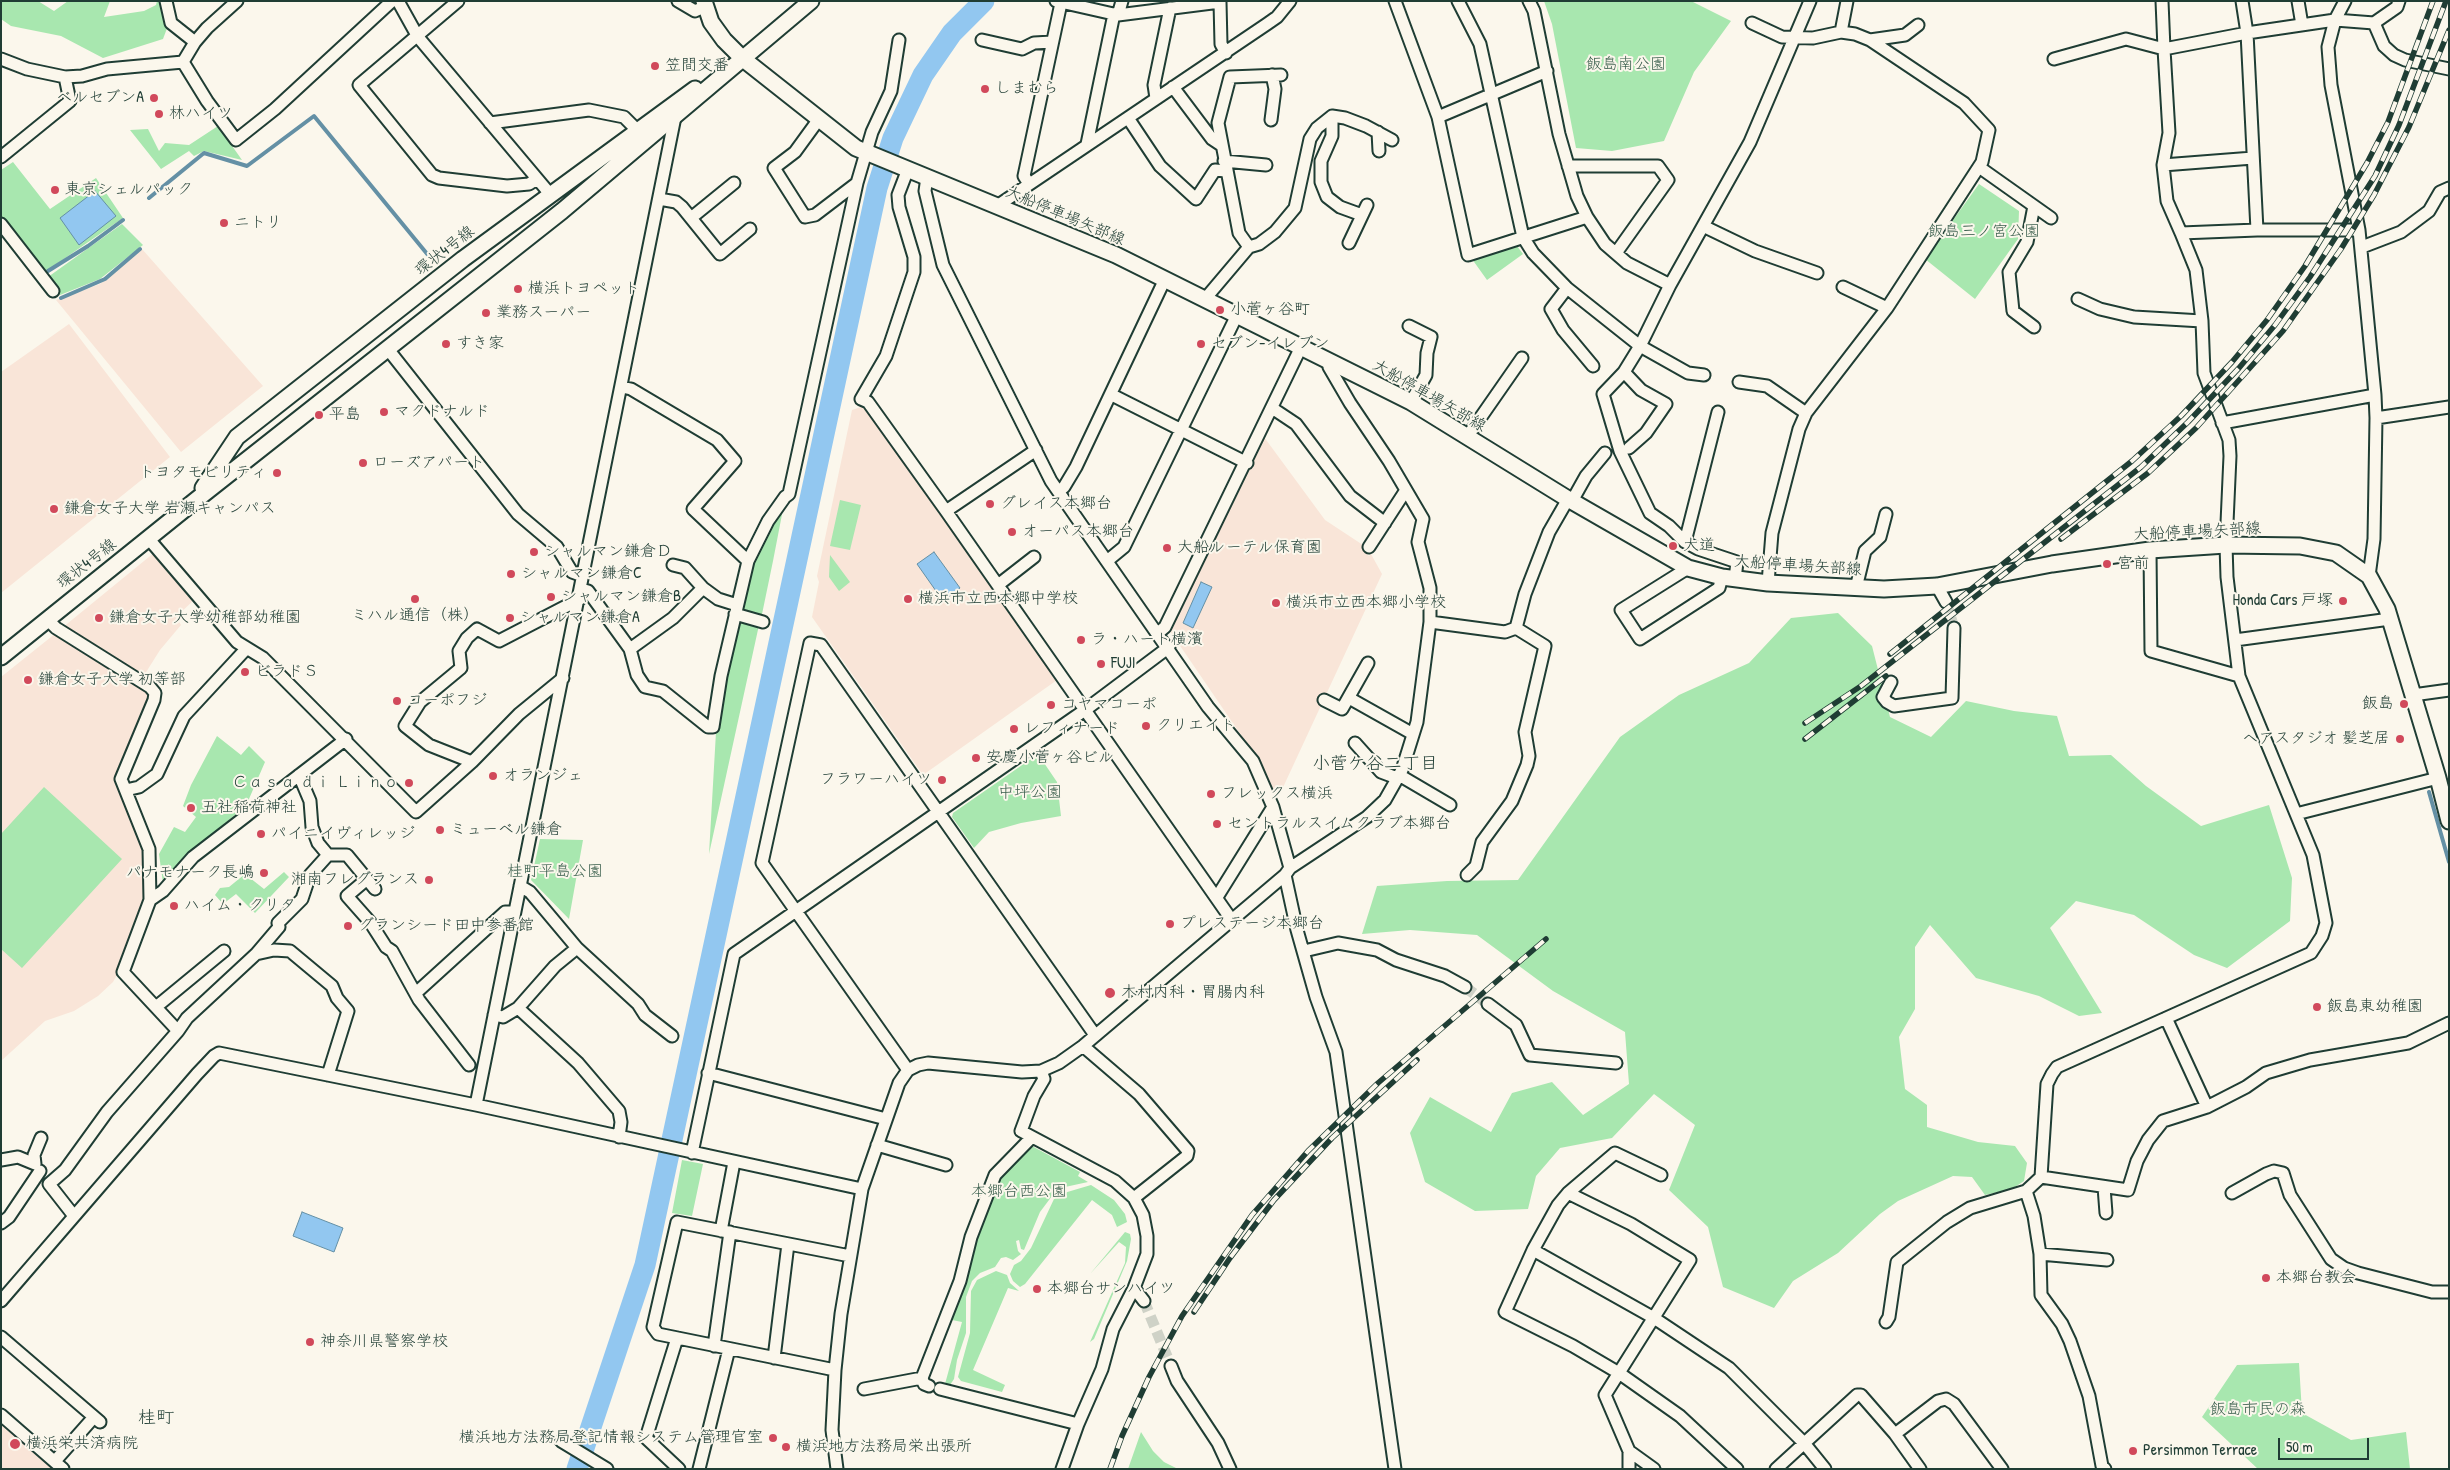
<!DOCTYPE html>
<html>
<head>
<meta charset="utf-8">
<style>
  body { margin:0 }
  #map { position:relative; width:2450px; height:1470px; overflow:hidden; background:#fbf7ec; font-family:"Patrick Hand",sans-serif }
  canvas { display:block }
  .frame { position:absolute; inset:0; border:2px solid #1f3d34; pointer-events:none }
  .scale { position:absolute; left:2278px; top:1438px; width:91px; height:22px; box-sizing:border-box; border:2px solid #1f3d34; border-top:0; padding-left:6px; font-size:15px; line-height:18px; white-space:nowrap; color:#1f3d34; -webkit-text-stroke:4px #fbf7ec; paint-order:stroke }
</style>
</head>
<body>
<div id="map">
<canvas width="2450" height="1470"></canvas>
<div class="frame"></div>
<div class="scale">50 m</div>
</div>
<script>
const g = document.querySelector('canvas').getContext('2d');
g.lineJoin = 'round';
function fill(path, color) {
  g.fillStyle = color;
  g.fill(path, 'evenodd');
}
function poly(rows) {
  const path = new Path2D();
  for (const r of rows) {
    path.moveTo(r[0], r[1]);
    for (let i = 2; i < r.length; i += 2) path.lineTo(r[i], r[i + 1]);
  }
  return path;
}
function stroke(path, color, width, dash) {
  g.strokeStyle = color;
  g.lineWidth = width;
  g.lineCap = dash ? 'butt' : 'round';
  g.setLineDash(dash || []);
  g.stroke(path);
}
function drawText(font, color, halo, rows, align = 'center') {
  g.font = font + ' "Patrick Hand","Klee One",sans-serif';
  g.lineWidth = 4;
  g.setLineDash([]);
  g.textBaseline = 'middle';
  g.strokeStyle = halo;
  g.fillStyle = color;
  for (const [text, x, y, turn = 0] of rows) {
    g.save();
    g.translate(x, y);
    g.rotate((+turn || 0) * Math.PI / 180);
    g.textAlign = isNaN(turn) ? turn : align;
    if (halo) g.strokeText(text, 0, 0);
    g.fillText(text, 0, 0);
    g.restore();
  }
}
fill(poly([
  [142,249,263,386,181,452,56,300,100,284],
  [69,324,170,457,1,593,1,372],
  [861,407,866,408,1057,680,923,775,812,617,819,582,817,576,852,410],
  [1264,437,1325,520,1366,547,1364,552,1369,556,1371,554,1382,574,1279,796,1275,797,1258,760,1170,631],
  [155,552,195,599,176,617,181,625,160,650,143,677,62,628],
  [56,633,149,690,152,698,118,775,118,788,122,792,128,814,145,852,144,903,122,966,113,982,98,996,74,1011,45,1021,1,1061,1,677],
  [1,1420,56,1469,1,1469]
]), '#f9e5d8');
fill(poly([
  [1,1,38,1,54,11,68,1,110,1,104,17,144,11,156,5,157,1,167,1,175,7,163,39,103,58,61,36,11,26,1,19],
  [1544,1,1691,1,1731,21,1694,72,1664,141,1612,151,1576,148,1552,24],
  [218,126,242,160,204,151,194,156,189,151,161,169,130,130,148,129,159,151,165,143,189,145],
  [13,162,50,209,96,178,123,218,45,272,1,218,1,170],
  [1979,184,2019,211,2018,239,1975,299,1925,259],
  [122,224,143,245,100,279,60,295,48,277],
  [1517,246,1523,254,1487,280,1472,259],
  [840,500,861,505,850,550,830,546],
  [784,504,773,561,761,619,739,612,756,553,771,523],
  [830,555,850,582,839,591,829,577],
  [1838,613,1872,646,1890,717,1931,737,1966,701,2014,711,2057,716,2069,756,2111,755,2146,786,2201,826,2269,805,2292,878,2290,921,2227,968,2194,955,2134,915,2076,901,2050,928,2102,1013,2079,1016,2039,996,1976,978,1930,925,1915,947,1915,1009,1899,1037,1905,1089,1927,1105,1927,1127,1978,1142,2015,1146,2027,1163,2024,1181,2012,1189,1985,1195,1972,1177,1953,1176,1898,1201,1880,1214,1838,1253,1793,1281,1774,1308,1723,1287,1708,1227,1669,1190,1695,1125,1654,1094,1612,1138,1560,1148,1536,1176,1528,1209,1475,1211,1425,1182,1410,1133,1430,1097,1491,1132,1512,1093,1552,1082,1583,1115,1629,1084,1625,1032,1553,991,1477,935,1410,930,1362,934,1377,886,1447,881,1518,880,1620,737,1679,695,1749,663,1791,618],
  [738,618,759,625,709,854,716,732],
  [217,736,241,755,249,746,265,762,242,815,235,815,183,858,163,883,159,854,174,827,185,832,196,817,183,806,191,785],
  [1038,754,1057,782,1061,816,1021,823,989,832,974,848,952,817,953,813],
  [44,787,122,859,22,968,1,949,1,834],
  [540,839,583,840,569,919,531,880],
  [284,872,289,877,255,913,236,894,223,904,215,895,220,888,229,887,245,874,264,889],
  [1030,1145,1080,1172,1078,1176,1088,1182,1065,1187,1052,1196,1040,1212,1024,1250,1021,1249,1019,1240,1016,1241,1018,1251,1021,1254,1013,1260,1006,1257,1001,1258,995,1267,980,1273,972,1281,966,1297,966,1333,957,1360,954,1379,950,1385,945,1384,962,1322,947,1319,973,1240,976,1240,999,1177],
  [682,1160,703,1164,692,1216,672,1213],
  [1091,1185,1114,1200,1125,1214,1127,1222,1117,1227,1112,1215,1092,1200,1025,1284,1020,1287,1013,1281,1010,1274,1014,1265,1021,1261,1031,1248,1054,1199,1064,1193],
  [1125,1232,1130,1234,1131,1239,1127,1261,1094,1339,1090,1342,1125,1263,1126,1247,1119,1242,1090,1274],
  [996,1271,1007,1275,1010,1283,1019,1291,1008,1288,973,1370,1005,1385,1002,1392,961,1381,958,1377,970,1333,971,1291,977,1280],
  [2299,1363,2302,1413,2351,1440,2406,1432,2410,1469,2258,1469,2202,1417,2237,1365],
  [1141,1432,1153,1451,1164,1462,1178,1469,1128,1469]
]), '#a8e7af');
const water = poly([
  [95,191,116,216,79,245,60,218,95,191],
  [934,552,960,588,943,601,917,564,934,552],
  [1201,582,1212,587,1193,628,1183,623,1201,582],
  [302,1212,343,1228,334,1252,293,1236,302,1212]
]);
fill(water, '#92c7f0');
stroke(water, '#6490a5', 1);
stroke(poly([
  [149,198,204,153,247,166,314,116,428,255],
  [48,271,88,246,123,220],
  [61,298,105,279,140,249],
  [2429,792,2449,862]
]), '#6490a5', 4);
stroke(poly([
  [577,1469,645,1265,877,188,893,138,923,75,952,33,984,1]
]), '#92c7f0', 21);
stroke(poly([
  [1946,602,1954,628],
  [1465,987,1488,1004],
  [1144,1301,1171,1366]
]), '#cfd2c7', 11, [11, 5.5]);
const minor = poly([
  [166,1,171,23,195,42],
  [398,1,418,37,550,194],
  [458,1,359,85,432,175,439,178,507,186,529,184,537,179],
  [678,1,695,11,706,6],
  [1056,1,1118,15,1220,2,1221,44,1226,53],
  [1395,1,1438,117,1468,255,1587,217],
  [1458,1,1480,44,1523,237,1533,253,1567,288,1640,346,1688,373,1704,375],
  [1529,1,1534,11,1559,134,1577,196,1587,217,1605,244,1627,263,1670,285],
  [2162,1,2164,49,2247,33,2335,20,2374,23,2397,7,2399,1],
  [2298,1,2302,25],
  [2345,1,2335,20,2328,47,2331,85,2359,230,2375,395,2376,418,2374,539,2369,576],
  [1118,15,1122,1],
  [1752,23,1782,37,1813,38,1841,32,1855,34,1870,40,1964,103,1989,130,1982,162,1887,308,1806,413,1799,429,1772,533,1768,583],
  [2374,23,2384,46,2394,55,2405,60,2449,69],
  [1841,32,1847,1],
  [982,40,1022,49,1034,43,1052,42],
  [1870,40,1905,35,1918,25],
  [1,59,27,69,65,77,82,76,107,69,183,62,207,101,236,140,275,109,392,1],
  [2054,59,2126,39,2164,49,2169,133,2163,165,2167,201,2181,233],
  [183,62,195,42,207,28,237,1],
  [1173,87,1212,139,1221,145],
  [1156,98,1154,85,1170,8],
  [1332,116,1332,136,1321,161,1321,182,1327,197,1340,207,1362,215],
  [1438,117,1547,71],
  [1128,118,1160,166,1196,199,1215,170,1226,171],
  [819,119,795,152,774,168,805,217,815,215,857,183],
  [1271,120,1275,89,1272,75],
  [490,123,589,110,624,117,637,130],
  [1378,132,1379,151],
  [1087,144,1114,14],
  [1,157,70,101,65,77],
  [1224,161,1266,165],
  [2163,165,2253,158],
  [1568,166,1658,166,1668,180,1616,253],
  [1979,167,2051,218],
  [908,169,898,195,899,207,914,257,914,272,886,356,861,399,868,402,946,511,1231,919],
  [927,177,925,191,943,265,1051,481,1208,707,1253,761,1273,807,1290,868],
  [1029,184,1024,176,1061,3],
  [659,199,676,202,682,207,720,254,750,229],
  [997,206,1267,24,1277,17,1290,1],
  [2034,206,2027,242,2009,272,2013,311,2034,327],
  [691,218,734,183],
  [1,224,53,291],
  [1703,226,1755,251,1817,273],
  [2257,230,2359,230],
  [1349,243,1367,205],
  [1249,247,1239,233,1218,123,1230,77,1281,75],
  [2362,247,2401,232,2429,211,2440,192,2449,188],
  [1843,287,1887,308],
  [1567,288,1551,309,1563,330,1593,366],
  [1205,299,1249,247,1259,244,1275,232,1295,208,1310,139,1317,128,1332,116,1345,118,1366,126,1392,140],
  [2078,299,2100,309,2134,317,2202,321],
  [1409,326,1431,337,1427,353,1426,375,1411,402],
  [387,348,518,514,557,547,572,572,583,576],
  [1624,372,1641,390,1666,404,1646,433,1629,448],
  [1739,382,1767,386,1806,413],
  [1112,395,1247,463],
  [1272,408,1296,424,1350,496,1385,523],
  [2376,418,2449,407],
  [2222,423,2375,395],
  [1467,437,1522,358],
  [1059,491,1064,487,1076,467,1165,279],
  [1572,501,1586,476,1605,453],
  [946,511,1036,450],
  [148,538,237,642,263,658,416,812,472,762,519,714,563,678],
  [1685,542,1718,412],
  [1369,547,1406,490],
  [2150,550,2151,651,2239,676],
  [748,561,768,521,785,497,789,494,857,183,872,132,891,91,899,40],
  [1107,561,1124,547,1237,315],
  [673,565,685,568,703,588,718,599,737,605],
  [1688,568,1621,610,1640,639,1719,588,1722,577],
  [1735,579,1737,562,1698,549,1685,542,1669,526,1650,513,1620,451,1603,394,1624,372,1640,346,1670,285,1750,142,1810,1],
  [998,585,1034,557],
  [1937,586,1946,602],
  [1856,588,1865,551,1880,537,1886,514],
  [581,589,588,591,630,649,637,675,645,687,663,691,708,727,713,727,721,676,748,561,693,509,735,461,717,440,631,389,622,387],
  [735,614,763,622],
  [47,619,56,628,150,687,155,693,154,700,121,779,149,849,150,900,123,972,178,1031],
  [1430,622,1505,632,1516,628,1525,594,1549,532,1568,499],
  [1158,633,1165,627,1301,347],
  [2235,640,2390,619],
  [630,649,673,618,703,588],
  [1891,682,1883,697,1887,702,1894,706,1952,698,1954,628],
  [2413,695,2449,690],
  [1349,698,1413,734],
  [1324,700,1342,709,1368,663],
  [1355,743,1381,772,1397,778],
  [472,762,429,745,405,726,420,702,461,668,459,651,467,638,477,629,499,641,580,599],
  [299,775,310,801,312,827,318,843,328,855],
  [1399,775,1450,805],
  [126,790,139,787,157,774,184,716,246,649],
  [2296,814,2438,778],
  [1285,875,1297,930,1316,997,1336,1052,1395,1469],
  [1467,875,1476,866,1482,842,1512,801,1527,765,1529,756,1525,732,1545,646,1516,628],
  [367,879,347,896,370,922,386,947,392,951,419,1000,469,1065],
  [520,886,530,892,577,948,638,1004,645,1015,672,1036],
  [1217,897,1273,807],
  [150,900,163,891,193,857,346,739],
  [1304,951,1338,943,1377,950,1396,960,1445,976,1465,987],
  [256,954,279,927,278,923,302,899,310,875,328,855,347,855,375,889],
  [417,992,505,912,514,912],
  [1488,1004,1516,1025,1530,1055,1616,1063],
  [156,1007,224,951],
  [518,1008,578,1063,619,1111,621,1122,619,1137],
  [494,1015,503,1017,518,1008,555,966,577,948],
  [2166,1018,2207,1107],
  [908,1070,762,863,810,643,821,645,1095,1035],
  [1041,1071,1044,1079,1034,1096,1021,1131,1115,1181,1134,1198],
  [708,1073,886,1119],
  [476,1105,676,112],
  [877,1145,946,1165],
  [692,1153,734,954,1085,710,1169,647],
  [1,1160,18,1157,35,1164,34,1155,41,1138],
  [1661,1175,1615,1153,1568,1193,1558,1205,1533,1250,1505,1312,1573,1346,1619,1373,1680,1416,1737,1469],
  [2041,1177,2128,1190,2137,1161,2148,1140,2163,1121,2207,1107,2246,1087,2266,1073,2310,1060,2408,1043,2449,1023],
  [2104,1187,2106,1213],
  [1568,1193,1631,1224,1690,1260,1605,1395,1629,1451,1629,1469],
  [2232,1193,2266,1174,2274,1171,2283,1173,2290,1195,2331,1259,2344,1268,2358,1273,2432,1292,2449,1292],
  [74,1216,49,1184,65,1170,107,1112,178,1031,187,1018,256,954,274,950,290,951,332,986,337,998,348,1011,328,1075],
  [1,1223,9,1217,40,1171],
  [721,1231,734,1162],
  [1533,1250,1654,1318,1729,1368,1804,1443,1825,1469],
  [2040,1254,2107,1260],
  [1134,1288,1144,1301],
  [1,1301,197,1074,214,1056,219,1053,476,1105,862,1189],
  [1886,1322,1889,1317,1897,1262,1947,1222,1970,1208,2026,1191],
  [1,1337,100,1422],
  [677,1338,646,1438,679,1469],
  [714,1346,730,1232],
  [774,1358,788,1244],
  [1171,1366,1177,1381,1218,1443,1230,1469],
  [835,1370,658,1334,653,1327,677,1222,850,1256],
  [922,1378,960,1281,971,1237,995,1175,1032,1137],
  [864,1389,922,1378,924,1384,929,1386],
  [940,1389,1078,1424],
  [1,1415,63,1469],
  [1895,1434,1920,1469],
  [561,1441,607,1469],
  [1629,1451,1654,1469],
  [55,1461,94,1417],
  [699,1469,729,1349],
  [837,1469,832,1430,835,1370,841,1314,862,1189,899,1083,908,1070,918,1065,928,1063,1022,1072,1041,1071,1059,1063,1083,1046,1285,875,1290,868,1367,817,1385,800,1402,770,1417,722,1430,622,1430,588,1418,542,1423,519,1389,461,1350,403,1329,367,1329,361],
  [1062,1469,1078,1424,1102,1369,1113,1329,1134,1288,1147,1254,1147,1236,1143,1215,1134,1198,1187,1156,1188,1151,1139,1094,1083,1046],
  [1776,1469,1857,1395,1861,1395,1895,1434,1938,1401,1946,1399,1954,1404,2002,1469],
  [2105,1469,2102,1466,2089,1396,2070,1341,2062,1324,2041,1295,2040,1254,2034,1216,2026,1191,2041,1177,2047,1084,2052,1074,2057,1067,2311,953,2322,936,2326,923,2313,855,2239,676,2227,577,2226,545,2230,456,2229,440,2204,373,2202,321,2196,270,2181,233,2257,230,2247,33,2242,1]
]);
const major = poly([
  [704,1,711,22,724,40,742,58,856,148,1116,255,1377,385,1411,402,1568,499,1688,568,1722,577,1768,583,1884,589,1937,586,2052,564,2150,550,2226,545,2300,546,2336,553,2369,576,2387,609,2438,778,2449,821],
  [203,488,237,437,463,259,695,89],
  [1,657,196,500,562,211,811,1]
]);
stroke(minor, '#1f3d34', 15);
stroke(major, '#1f3d34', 19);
stroke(minor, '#fbf7ec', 11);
stroke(major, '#fbf7ec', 15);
const rail = poly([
  [2061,539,2148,473,2196,428,2283,331,2341,249,2374,195,2409,127,2449,30],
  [1890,654,2132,461,2181,416,2232,362,2267,320,2305,266,2367,163,2388,122,2433,1],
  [1805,723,1861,686,2141,467,2188,422,2239,368,2275,325,2310,277,2375,176,2399,125,2446,1],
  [1805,739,1886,676],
  [1194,1312,1230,1258,1274,1200,1332,1138,1417,1060],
  [1110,1469,1122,1436,1149,1377,1182,1316,1252,1215,1308,1151,1378,1083,1546,939]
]);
stroke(rail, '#1f3d34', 5.5);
stroke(rail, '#fbf7ec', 4, [11]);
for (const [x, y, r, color] of [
  [655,66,5,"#d1495b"],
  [985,89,5,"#d1495b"],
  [154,98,5,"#d1495b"],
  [159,114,5,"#d1495b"],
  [55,190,5,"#d1495b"],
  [224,223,5,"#d1495b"],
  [518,289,5,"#d1495b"],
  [1220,310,5,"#d1495b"],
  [486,313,5,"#d1495b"],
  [446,344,5,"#d1495b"],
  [1201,344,5,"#d1495b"],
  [384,412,5,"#d1495b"],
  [319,415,5,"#d1495b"],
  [363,463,5,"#d1495b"],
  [277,473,5,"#d1495b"],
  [990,504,5,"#d1495b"],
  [54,509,5,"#d1495b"],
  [1012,532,5,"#d1495b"],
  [1673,546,5,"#d1495b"],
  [1167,548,5,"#d1495b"],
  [534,552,5,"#d1495b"],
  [2107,564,5,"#d1495b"],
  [511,574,5,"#d1495b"],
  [551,597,5,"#d1495b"],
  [415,599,5,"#d1495b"],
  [908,599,5,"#d1495b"],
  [2343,601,5,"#d1495b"],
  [1276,603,5,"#d1495b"],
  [99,618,5,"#d1495b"],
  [510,618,5,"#d1495b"],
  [1081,640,5,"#d1495b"],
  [1101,664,5,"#d1495b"],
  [245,672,5,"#d1495b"],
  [28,680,5,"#d1495b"],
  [397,701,5,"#d1495b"],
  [2404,704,5,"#d1495b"],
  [1051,705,5,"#d1495b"],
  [1146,726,5,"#d1495b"],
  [1014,729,5,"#d1495b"],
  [2400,739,5,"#d1495b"],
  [976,758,5,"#d1495b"],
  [493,776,5,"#d1495b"],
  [942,780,5,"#d1495b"],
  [409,783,5,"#d1495b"],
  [1211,794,5,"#d1495b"],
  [191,808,5,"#d1495b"],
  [1217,824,5,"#d1495b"],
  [440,830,5,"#d1495b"],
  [261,834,5,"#d1495b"],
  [264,873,5,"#d1495b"],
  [429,880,5,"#d1495b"],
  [174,906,5,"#d1495b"],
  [1170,924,5,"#d1495b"],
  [348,926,5,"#d1495b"],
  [1110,993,6,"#d1495b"],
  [2317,1007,5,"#d1495b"],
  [2266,1278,5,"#d1495b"],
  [1037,1289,5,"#d1495b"],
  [310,1342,5,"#d1495b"],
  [773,1438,5,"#d1495b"],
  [15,1444,6,"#d1495b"],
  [786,1447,5,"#d1495b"],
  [2133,1451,5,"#d1495b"]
]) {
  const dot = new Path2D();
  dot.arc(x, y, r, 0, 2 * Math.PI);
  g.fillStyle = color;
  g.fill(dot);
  stroke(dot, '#fbf7ec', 2);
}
drawText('16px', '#3a5f4d', '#fbf7ec', [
  ["飯島南公園",1626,65],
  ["飯島三ノ宮公園",1984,232],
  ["中坪公園",1030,793],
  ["桂町平島公園",555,872],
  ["本郷台西公園",1019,1192],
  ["飯島市民の森",2258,1410]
]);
drawText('16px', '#1f3d34', '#fbf7ec', [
  ["笠間交番",665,66],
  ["しまむら",995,89],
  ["ベルセブンA",144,98,"right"],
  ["林ハイツ",169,114],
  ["東京シェルパック",65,190],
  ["ニトリ",234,223],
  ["横浜トヨペット",528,289],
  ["小菅ヶ谷町",1230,310],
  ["業務スーパー",496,313],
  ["すき家",456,344],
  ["セブン-イレブン",1211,344],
  ["マクドナルド",394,412],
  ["平島",329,415],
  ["ローズアパート",373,463],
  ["トヨタモビリティ",267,473,"right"],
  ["グレイス本郷台",1000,504],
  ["鎌倉女子大学 岩瀬キャンパス",64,509],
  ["オーパス本郷台",1022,532],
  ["大道",1683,546],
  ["大船ルーテル保育園",1177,548],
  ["シャルマン鎌倉Ｄ",544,552],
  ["宮前",2117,564],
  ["シャルマン鎌倉C",521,574],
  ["シャルマン鎌倉B",561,597],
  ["横浜市立西本郷中学校",918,599],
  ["Honda Cars 戸塚",2333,601,"right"],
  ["横浜市立西本郷小学校",1286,603],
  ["ミハル通信（株）",415,616,"center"],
  ["鎌倉女子大学幼稚部幼稚園",109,618],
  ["シャルマン鎌倉A",520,618],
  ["ラ・ハート横濱",1091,640],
  ["FUJI",1111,664],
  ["ビラドＳ",255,672],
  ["鎌倉女子大学 初等部",38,680],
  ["コーポフジ",407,701],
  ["飯島",2394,704,"right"],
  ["コヤマコーポ",1061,705],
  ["クリエイト",1156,726],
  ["レフィナード",1024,729],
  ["ヘアスタジオ 髪芝居",2390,739,"right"],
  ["安慶小菅ヶ谷ビル",986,758],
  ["オランジェ",503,776],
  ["フラワーハイツ",932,780,"right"],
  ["Ｃａｓａ ｄｉ Ｌｉｎｏ",399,783,"right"],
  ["フレックス横浜",1221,794],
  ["五社稲荷神社",201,808],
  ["セントラルスイムクラブ本郷台",1227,824],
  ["ミューベル鎌倉",450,830],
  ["パイニイヴィレッジ",271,834],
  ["パナモナーク長嶋",254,873,"right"],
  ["湘南フレグランス",419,880,"right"],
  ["ハイム・クリタ",184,906],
  ["プレステージ本郷台",1180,924],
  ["グランシード田中参番館",358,926],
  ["木村内科・胃腸内科",1121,993],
  ["飯島東幼稚園",2327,1007],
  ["本郷台教会",2276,1278],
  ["本郷台サンハイツ",1047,1289],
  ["神奈川県警察学校",320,1342],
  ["横浜地方法務局登記情報システム管理官室",763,1438,"right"],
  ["横浜栄共済病院",26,1444],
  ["横浜地方法務局栄出張所",796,1447],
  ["Persimmon Terrace",2143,1451]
], 'left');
drawText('16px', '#1f3d34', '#fbf7ec', [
  ["大船停車場矢部線",1065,216,23],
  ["環状4号線",445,251,-38],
  ["大船停車場矢部線",1429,396,30],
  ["大船停車場矢部線",2197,532,-3],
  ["環状4号線",87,564,-38],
  ["大船停車場矢部線",1798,566,4]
]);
drawText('18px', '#1f3d34', '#fbf7ec', [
  ["小菅ケ谷二丁目",1375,764],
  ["桂町",156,1418]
]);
</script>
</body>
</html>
